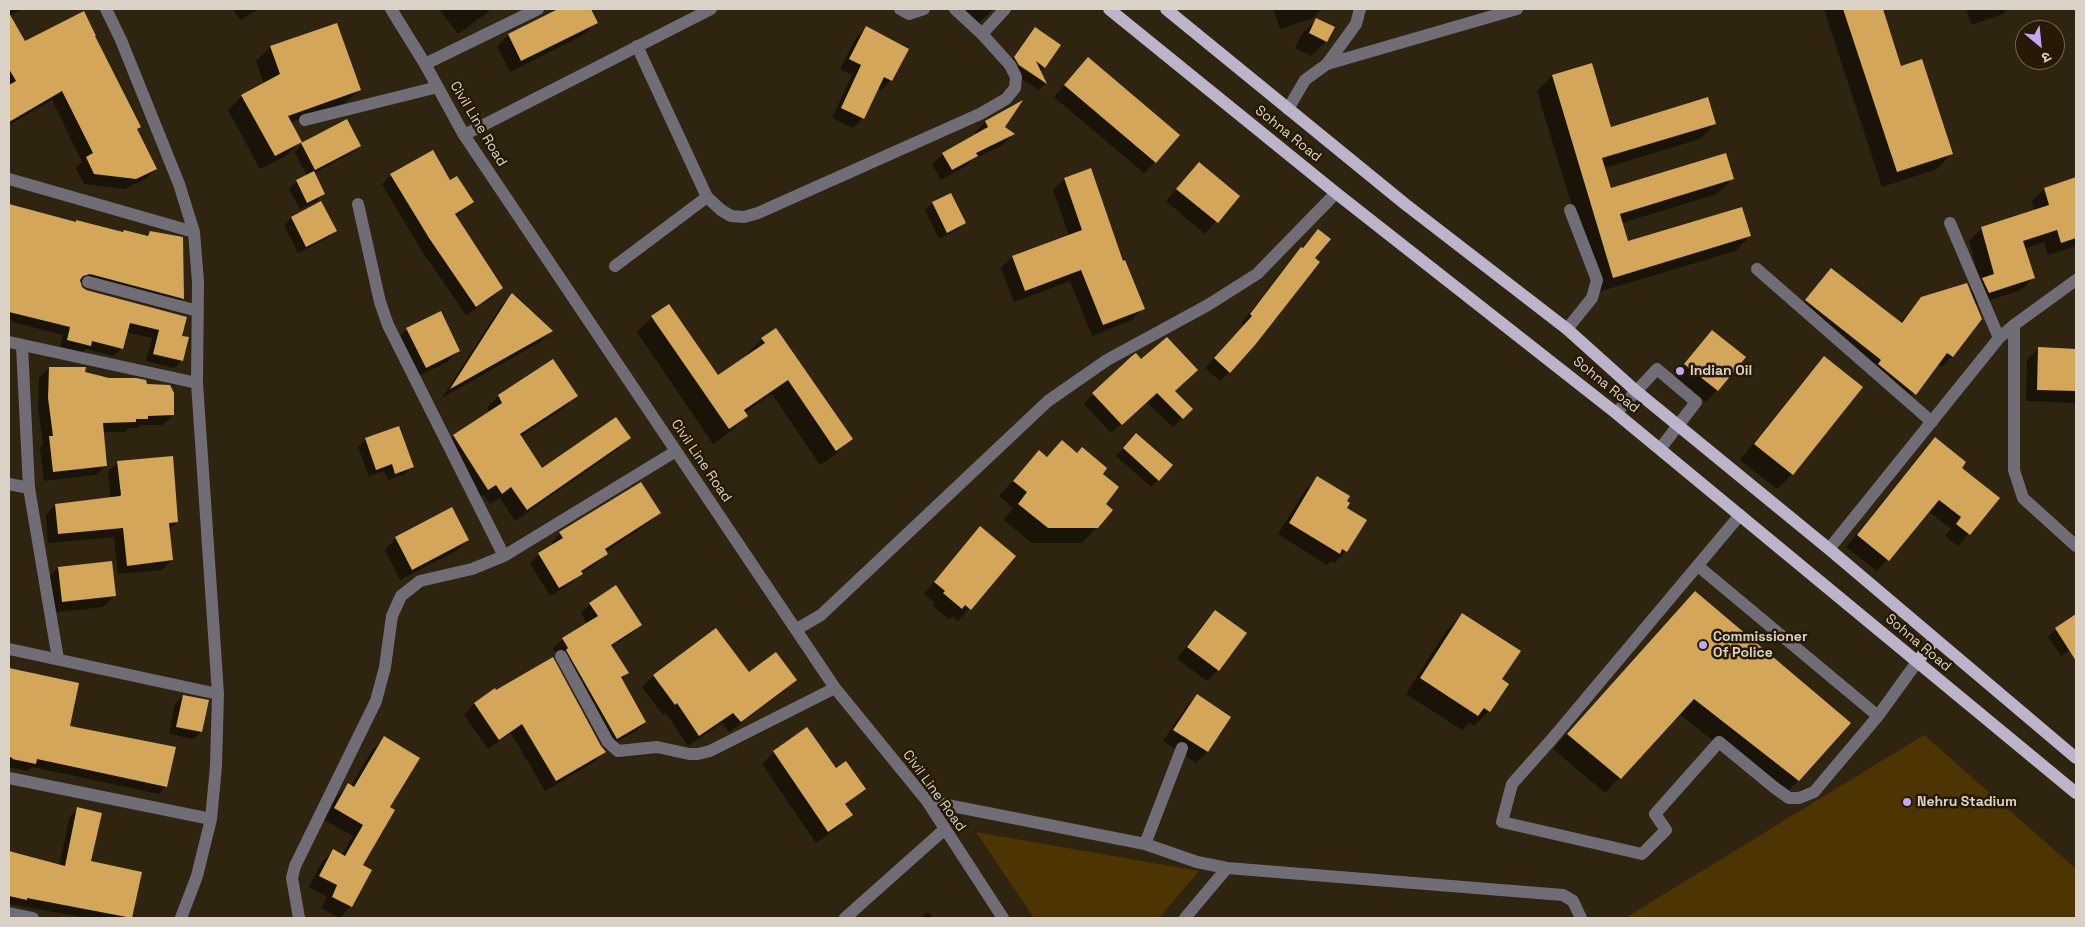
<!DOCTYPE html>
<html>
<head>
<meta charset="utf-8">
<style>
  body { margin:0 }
  #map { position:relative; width:2085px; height:927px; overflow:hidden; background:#2f2410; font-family:"Space Grotesk","Noto Sans Devanagari",sans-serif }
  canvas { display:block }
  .frame { position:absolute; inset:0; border:10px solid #dad2c6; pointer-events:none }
  .north { position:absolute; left:2015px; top:20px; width:50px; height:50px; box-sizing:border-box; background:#261a07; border:1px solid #6e6453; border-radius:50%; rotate:152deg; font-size:14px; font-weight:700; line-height:20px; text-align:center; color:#dad2c6 }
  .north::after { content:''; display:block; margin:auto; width:18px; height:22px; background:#c2a7f2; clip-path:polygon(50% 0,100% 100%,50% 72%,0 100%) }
</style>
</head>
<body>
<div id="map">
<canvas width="2085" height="927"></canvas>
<div class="frame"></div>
<div class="north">उ</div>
</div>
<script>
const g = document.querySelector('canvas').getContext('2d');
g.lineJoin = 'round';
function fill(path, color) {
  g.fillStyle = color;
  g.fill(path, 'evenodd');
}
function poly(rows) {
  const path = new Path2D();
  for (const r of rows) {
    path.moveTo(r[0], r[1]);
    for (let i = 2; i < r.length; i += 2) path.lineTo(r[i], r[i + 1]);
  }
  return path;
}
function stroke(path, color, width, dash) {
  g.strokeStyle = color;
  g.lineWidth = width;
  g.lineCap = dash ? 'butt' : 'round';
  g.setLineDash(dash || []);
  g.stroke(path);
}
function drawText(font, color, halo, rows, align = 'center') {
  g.font = font + ' "Space Grotesk",sans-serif';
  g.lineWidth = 5;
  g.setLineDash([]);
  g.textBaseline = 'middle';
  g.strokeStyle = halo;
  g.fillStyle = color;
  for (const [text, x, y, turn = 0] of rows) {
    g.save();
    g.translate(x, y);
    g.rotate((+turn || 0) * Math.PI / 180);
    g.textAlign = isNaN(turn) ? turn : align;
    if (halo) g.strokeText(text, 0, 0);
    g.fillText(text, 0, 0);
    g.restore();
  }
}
fill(poly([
  [1924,735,2076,869,2076,918,1625,918],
  [976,832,1199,871,1159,918,1034,918]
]), '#4c3403');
fill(poly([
  [9,9,23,9,9,16,25,42,95,36,140,126,137,130,156,169,145,179,125,189,84,184,76,168,82,162,52,100,9,125],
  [233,9,259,9,240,20],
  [439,9,492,9,458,34],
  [561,9,589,9,596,22,585,34,510,72,497,46,508,35],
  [957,9,993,9,977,25],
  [1273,9,1322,9,1313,18,1280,29],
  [1824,9,1885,9,1882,10,1901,67,1952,153,1937,169,1882,187],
  [1966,9,2009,9,2003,14,1971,25],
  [1316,20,1326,41,1311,56,1295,48,1301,35],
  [336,24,359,90,345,103,290,123,300,142,286,156,260,169,228,110,242,96,264,84,256,61,270,47],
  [866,28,891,80,881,90,877,88,863,118,853,128,832,118,852,75,840,69,856,38],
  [1035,29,1059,46,1040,72,1046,83,1039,90,1012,72,1007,66,1028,36],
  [1014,60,1030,71,1030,74,1013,62],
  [1088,59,1155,162,1144,173,1054,97],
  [1552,76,1610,128,1715,124,1700,139,1604,168,1610,189,1732,179,1717,194,1622,223,1628,243,1750,236,1735,251,1598,292,1537,91],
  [986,122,1003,127,1013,134,1003,145,973,159,966,166,941,180,932,164,943,154,977,135,975,132],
  [302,144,360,145,352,153,314,173,324,194,317,201,300,209,289,189,297,181,307,176,295,152],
  [1199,164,1238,196,1205,234,1166,201],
  [391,175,450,182,472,202,455,217,502,288,493,297,466,315,420,248,382,184],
  [1065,179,1123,262,1143,308,1132,320,1092,336,1070,281,1014,302,1001,268,1012,257,1069,236,1053,190],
  [2076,179,2076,246,2048,255,2044,242,2024,249,2034,277,2021,290,1975,305,1952,356,1942,367,1938,364,1904,404,1869,375,1872,371,1796,311,1831,269,1900,323,1922,298,1969,293,1980,282,1969,241,1982,228,2034,211,2032,201,2044,189],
  [320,203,335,231,328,238,298,253,284,225,291,218],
  [933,203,964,223,957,230,939,239,925,210],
  [9,206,122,233,145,237,150,232,182,298,175,306,79,282,81,288,181,337,182,360,174,368,146,361,152,338,126,332,122,348,114,356,86,349,82,353,60,347,63,335,9,321],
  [1318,230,1229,372,1220,381,1205,368,1244,326,1241,324,1292,258],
  [512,295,551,331,540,342,442,398,501,306],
  [652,317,717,377,748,356,747,354,762,339,851,439,836,454,820,465,772,394,744,413,746,416,731,431,713,444,637,332],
  [407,329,459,351,447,362,414,378,396,340],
  [1712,331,1717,390,1706,402,1674,376],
  [2039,348,2076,350,2076,403,2026,401,2027,360],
  [1825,358,1792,474,1777,489,1740,460,1810,373],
  [553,360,576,396,565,407,520,437,542,470,629,438,618,449,515,521,500,498,490,504,484,495,477,500,442,448,454,436,490,412,487,408,498,396],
  [49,368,146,386,173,415,163,425,140,425,137,428,128,428,125,432,103,432,106,466,96,475,44,481,40,447,43,444,38,408,39,378],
  [1174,392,1191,409,1173,427,1146,402,1111,433,1084,404,1093,394],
  [1935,438,1960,468,1998,498,1958,546,1945,536,1951,529,1928,511,1877,571,1846,547,1924,450],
  [366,439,412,467,405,474,388,480,384,471,369,476,358,447],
  [1062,442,1101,474,1104,504,1097,527,1082,543,1032,543,1004,520,1013,508,999,496,1039,452,1046,457],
  [1129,442,1158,480,1151,487,1116,456],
  [118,463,177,522,169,530,172,560,162,570,118,574,114,537,48,543,46,515,55,505,111,499,108,472],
  [1318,477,1345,501,1346,551,1335,563,1332,561,1327,565,1278,534,1306,489],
  [660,513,650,522,605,552,606,554,597,563,581,573,572,583,550,596,530,563,539,554,553,545,552,542,561,532],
  [396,538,468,540,456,551,400,580,385,550],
  [969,539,1014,556,958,621,953,616,949,619,932,605,935,603,924,594],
  [58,568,114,596,103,607,51,613,47,579],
  [1695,592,1799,780,1783,795,1679,714,1605,793,1553,749],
  [590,604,640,625,631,634,611,647,627,673,621,679,645,722,636,731,607,747,553,648,563,639,587,624,581,613],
  [1215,611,1218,670,1207,681,1177,659,1204,623],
  [1462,615,1500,680,1507,684,1489,711,1474,726,1469,723,1462,730,1406,694,1447,630],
  [2076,616,2076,646,2061,656,2048,637,2056,629],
  [716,630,748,674,796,679,785,690,729,732,722,723,688,746,666,713,663,715,642,687,653,676],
  [9,670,78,684,69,727,166,786,159,794,32,767,27,771,9,767],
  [495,690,600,747,604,751,594,762,545,791,511,733,488,749,464,715,474,704],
  [183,696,201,732,193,739,169,734,175,704],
  [1197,696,1230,717,1207,752,1196,763,1163,741,1186,707],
  [807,729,835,769,864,789,845,806,851,815,840,826,816,843,762,764,774,752],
  [385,738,388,808,361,865,351,906,340,918,321,908,327,897,309,887,322,862,333,851,342,855,353,836,324,820,337,796,349,785,351,786,373,749],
  [78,809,90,862,131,917,130,918,88,918,9,904,9,853,59,866,70,816],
  [928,912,934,918,920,918]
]), '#0007');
fill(poly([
  [558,9,591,9,598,23,521,61,508,34],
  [1843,9,1883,9,1901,66,1922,59,1953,154,1897,172],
  [84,11,96,36,95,36,141,127,137,129,157,169,136,179,94,174,86,157,93,153,62,91,9,122,9,85,16,81,9,69,9,13,25,41],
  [1316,18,1335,27,1327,42,1309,33],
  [337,23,361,90,288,116,302,142,275,156,241,95,280,74,270,46],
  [866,26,909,49,892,81,884,77,864,119,841,108,861,65,849,59],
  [1035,27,1061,45,1045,68,1036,61,1047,84,1019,65,1014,57],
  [1088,57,1180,135,1156,163,1064,85],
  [1592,63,1611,127,1708,97,1716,124,1602,158,1611,188,1726,153,1734,179,1620,214,1628,241,1742,207,1751,236,1613,278,1552,75],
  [1023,100,1005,127,1015,134,976,153,978,156,952,170,942,153,988,127,985,121],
  [347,119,361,146,315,170,301,143],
  [433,150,450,180,457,176,474,202,455,214,503,288,476,307,429,238,390,174],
  [1199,162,1240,196,1218,223,1176,189],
  [1091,168,1123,261,1125,260,1145,309,1103,325,1081,270,1025,291,1012,256,1082,230,1064,178],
  [314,171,325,194,307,203,296,180],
  [2076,177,2076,238,2061,243,2057,230,2023,241,2035,278,1989,293,1982,278,1994,274,1981,227,2049,205,2044,188],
  [951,193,966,223,947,233,932,202],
  [321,201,337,231,306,247,291,217],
  [9,204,76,222,76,220,123,232,124,230,148,236,150,231,183,237,184,299,90,274,83,276,80,280,82,287,86,290,187,317,182,336,189,337,183,361,153,354,159,330,130,323,123,349,92,341,91,346,67,340,70,327,9,312],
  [1318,229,1331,239,1315,258,1320,262,1255,345,1230,373,1214,358,1252,316,1250,314,1301,247,1303,248],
  [1831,268,1902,323,1921,297,1967,283,1982,319,1953,357,1947,353,1916,395,1878,364,1881,360,1805,300],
  [512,293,553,331,450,389,509,297],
  [669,304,718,375,765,343,761,338,776,328,853,439,836,451,788,380,744,410,748,416,729,429,651,316],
  [441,311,460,351,426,368,406,328],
  [1712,330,1746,357,1718,391,1684,364],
  [1167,337,1198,370,1175,391,1193,409,1183,419,1157,393,1122,425,1092,393,1133,355,1136,353,1141,359],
  [2038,347,2076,349,2076,391,2037,390],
  [1824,356,1863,387,1793,475,1754,444],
  [553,359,578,396,520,434,542,468,616,417,631,438,527,510,511,487,502,494,496,485,488,490,453,435,502,403,498,395],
  [49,367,86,367,85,372,109,378,136,378,146,380,147,384,170,385,174,393,174,415,148,416,148,419,136,419,136,422,103,423,107,466,53,472,49,436,53,436,48,398],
  [399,426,414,467,395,474,392,464,376,470,365,438],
  [1136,433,1173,465,1159,481,1123,448],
  [1935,437,1966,462,1962,468,2000,498,1970,535,1956,524,1961,517,1939,500,1889,561,1857,535],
  [1062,440,1077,453,1082,447,1107,468,1103,474,1119,487,1106,504,1113,510,1098,528,1048,528,1018,504,1027,492,1013,481,1039,450,1047,457],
  [173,456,178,522,169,523,173,560,127,566,123,528,58,534,55,504,120,496,121,495,117,461],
  [1317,476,1350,496,1347,501,1350,503,1347,508,1367,520,1347,552,1342,549,1340,554,1289,523],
  [641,482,661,513,605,549,608,554,581,571,583,574,559,588,538,553,563,538,559,532],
  [452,507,469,540,412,570,395,537],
  [980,526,1016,556,971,610,965,605,962,609,943,593,945,591,934,582],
  [112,561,116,596,62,602,58,567],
  [616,585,642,625,611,645,629,673,621,677,646,722,617,739,566,650,568,648,562,638,598,616,589,603],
  [1695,591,1851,723,1799,781,1694,699,1621,779,1567,734],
  [1215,610,1247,633,1219,671,1187,647],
  [1462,613,1521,651,1502,679,1509,684,1490,712,1484,708,1478,716,1420,678],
  [2076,614,2076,661,2055,628],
  [716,628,749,672,776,652,797,680,741,722,733,713,699,736,677,703,675,705,653,675],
  [553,657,601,746,606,752,556,781,522,724,499,740,474,703,495,688,496,690],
  [9,668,79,683,70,726,176,747,167,787,37,759,36,764,12,759,13,758,9,757],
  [1197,694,1231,717,1208,752,1173,730],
  [183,695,209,700,202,732,176,727],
  [807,727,836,768,846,761,866,789,845,804,853,815,828,832,773,751],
  [384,736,420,758,390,807,395,810,363,865,372,870,352,907,332,897,337,885,319,876,333,849,345,856,363,825,334,808,348,783,354,787],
  [77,807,102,813,91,861,142,872,132,918,27,898,27,900,9,896,9,851,65,866]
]), '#d3a659');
stroke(poly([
  [106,9,121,40,179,184,194,232,198,282,197,383,218,694,216,766,211,819,197,876,181,918],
  [391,9,425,64,464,135,835,688,927,801,1003,918],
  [900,9,909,14,924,9],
  [982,34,1005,9],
  [637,46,707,197,721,210,731,216,744,217,758,213,980,114,1006,99,1015,88,1016,77,1010,65,982,34,955,9],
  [425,64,538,9],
  [1327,64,1356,24,1360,9],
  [1288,109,1305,80,1327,64,1517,9],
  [305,120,438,87],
  [464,135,711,9],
  [9,179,194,232],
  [358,204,380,302,388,325,504,556],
  [1950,223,1999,338],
  [615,266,707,197],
  [1757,269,1932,422],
  [88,282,198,311],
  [2014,325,2014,470,2023,498,2076,546],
  [1567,329,1592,298,1597,280,1570,210],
  [9,342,197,383],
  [22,346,29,488,58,659],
  [1616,413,1657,369,1696,402,1660,449],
  [9,484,29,488],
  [1740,515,1552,739,1512,784,1502,822,1642,854,1666,830,1655,814,1719,742,1775,788,1789,798,1799,798,1814,792,1878,716,1917,662],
  [1829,549,1999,338,2014,325,2076,280],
  [1698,566,1878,716],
  [797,629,821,615,1048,401,1107,360,1208,305,1257,274,1336,193],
  [9,649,218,694],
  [561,656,608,742,618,751,657,747,689,754,698,754,710,751,835,688],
  [9,778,211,819],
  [927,801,1145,844,1197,862,1227,868,1563,895,1573,901,1581,918],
  [1145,844,1182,748],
  [9,913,33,918],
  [299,918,292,878,295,866,376,701,385,667,392,616,401,596,420,581,472,569,504,556,676,451],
  [845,918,945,829],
  [1185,918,1227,868]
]), '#706d77', 12);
stroke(poly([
  [1109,9,1336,193,1616,413,2076,793],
  [1166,9,1405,204,1567,329,1636,391,1829,549,2076,758],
  [1917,662,1935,639]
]), '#bbb4ca', 12);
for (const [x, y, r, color] of [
  [1680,371,5,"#c2a7f2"],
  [1703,645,5,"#c2a7f2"],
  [1907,802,5,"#c2a7f2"]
]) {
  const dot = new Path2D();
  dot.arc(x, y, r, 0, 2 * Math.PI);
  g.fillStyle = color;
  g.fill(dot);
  stroke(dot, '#261a07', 2);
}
drawText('14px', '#dad2c6', '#261a07', [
  ["Civil Line Road",478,124,59],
  ["Sohna Road",1288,134,39],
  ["Sohna Road",1606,385,39],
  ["Civil Line Road",701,461,56],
  ["Sohna Road",1918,643,40],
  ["Civil Line Road",934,791,54]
]);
drawText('bold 14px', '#dad2c6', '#261a07', [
  ["Indian Oil",1690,371],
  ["Commissioner",1713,637],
  ["Of Police",1713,653],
  ["Nehru Stadium",1917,802]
], 'left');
</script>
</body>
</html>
